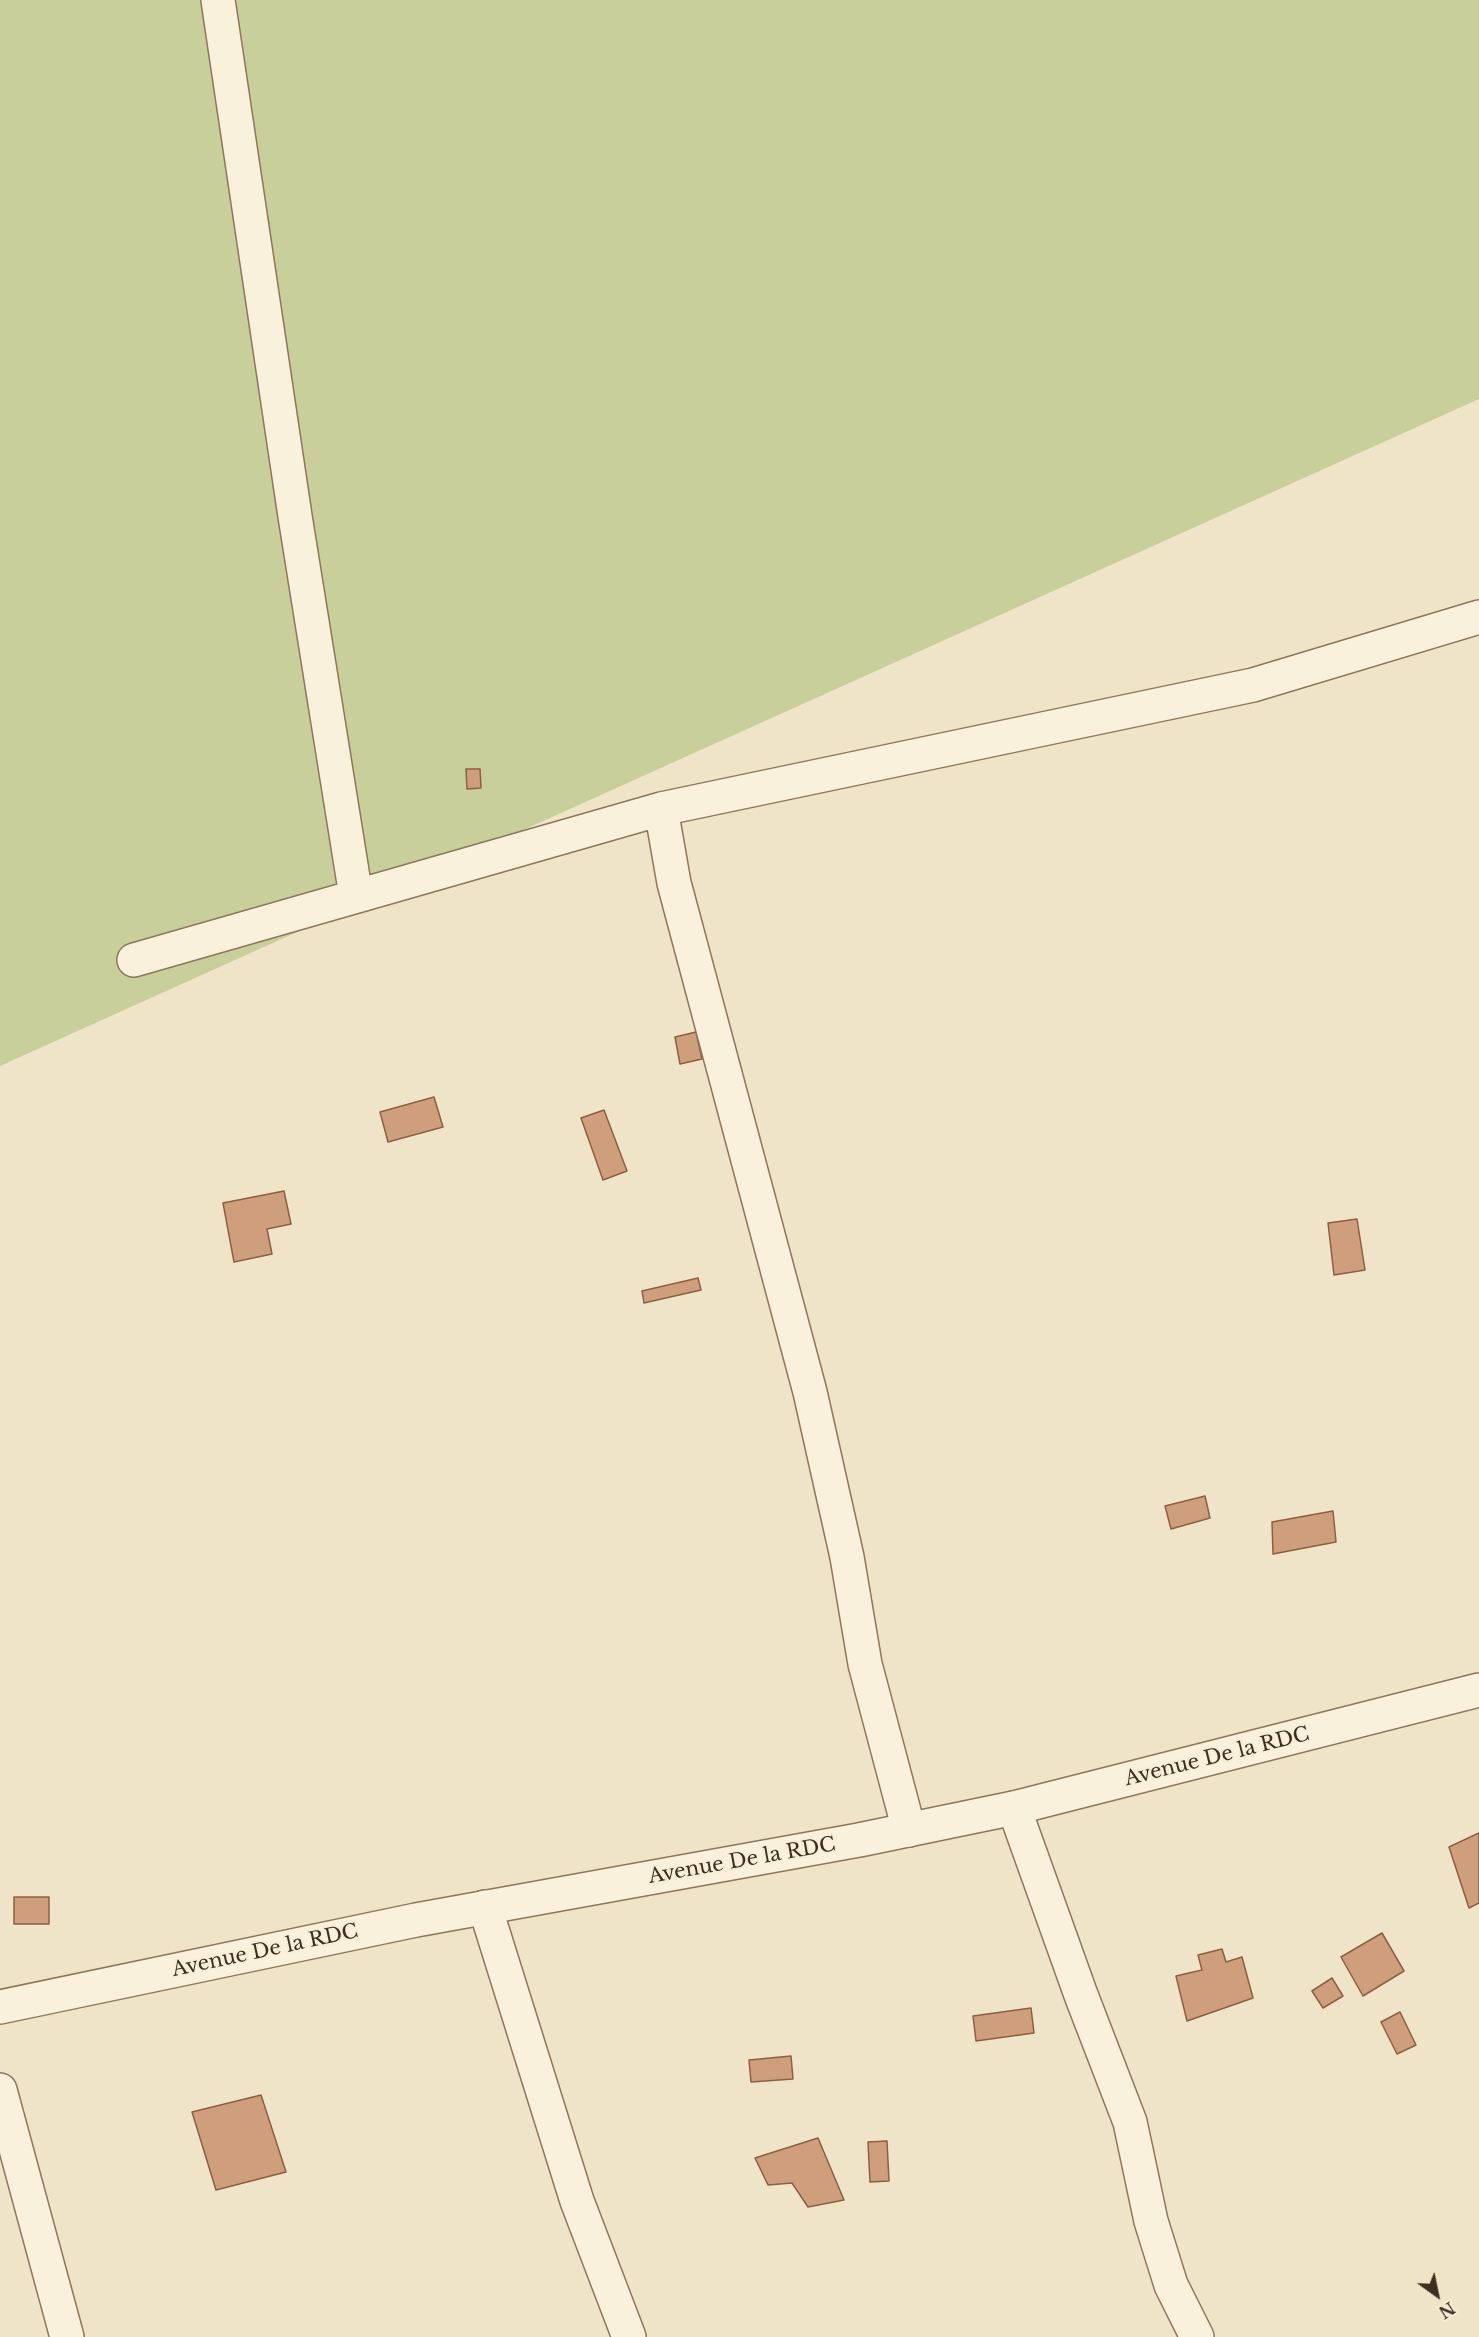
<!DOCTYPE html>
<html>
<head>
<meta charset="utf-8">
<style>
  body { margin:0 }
  #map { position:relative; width:1479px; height:2337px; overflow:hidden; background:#f0e4c8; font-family:"Libre Baskerville",serif }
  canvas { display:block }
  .north { position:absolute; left:1407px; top:2265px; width:60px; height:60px; -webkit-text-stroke:4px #f7eed8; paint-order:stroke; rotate:147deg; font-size:16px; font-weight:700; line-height:24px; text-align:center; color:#3d2e20 }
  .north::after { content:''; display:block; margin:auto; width:21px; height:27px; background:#3d2e20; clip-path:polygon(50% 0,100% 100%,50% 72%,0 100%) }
</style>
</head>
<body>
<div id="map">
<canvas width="1479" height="2337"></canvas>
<div class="north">N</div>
</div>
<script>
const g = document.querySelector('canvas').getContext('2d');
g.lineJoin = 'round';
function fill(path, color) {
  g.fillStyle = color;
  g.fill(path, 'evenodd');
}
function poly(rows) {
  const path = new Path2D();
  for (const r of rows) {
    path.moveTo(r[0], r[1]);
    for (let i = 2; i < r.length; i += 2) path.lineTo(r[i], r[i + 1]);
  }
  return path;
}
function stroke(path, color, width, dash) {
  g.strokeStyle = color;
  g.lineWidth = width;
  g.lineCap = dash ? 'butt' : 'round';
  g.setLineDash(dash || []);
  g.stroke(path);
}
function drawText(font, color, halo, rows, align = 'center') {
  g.font = font + ' "Libre Baskerville",serif';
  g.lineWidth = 4.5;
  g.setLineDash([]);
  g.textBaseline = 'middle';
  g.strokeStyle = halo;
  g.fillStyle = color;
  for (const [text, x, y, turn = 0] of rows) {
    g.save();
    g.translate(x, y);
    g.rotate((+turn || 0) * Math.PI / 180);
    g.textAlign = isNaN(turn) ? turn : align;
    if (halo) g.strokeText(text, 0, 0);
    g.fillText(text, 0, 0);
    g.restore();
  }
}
fill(poly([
  [0,0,1479,0,1479,399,0,1066]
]), '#c9cf9b');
const building = poly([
  [466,769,480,769,481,788,467,789,466,769],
  [696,1032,702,1059,680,1064,675,1037,696,1032],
  [434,1097,443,1127,388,1142,380,1112,434,1097],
  [604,1110,627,1171,603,1180,581,1118,604,1110],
  [284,1191,291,1224,267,1229,272,1254,234,1262,223,1203,284,1191],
  [1357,1219,1365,1270,1334,1275,1328,1223,1357,1219],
  [698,1278,701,1290,644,1303,642,1291,698,1278],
  [1205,1496,1210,1518,1171,1529,1165,1506,1205,1496],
  [1333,1511,1336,1542,1273,1554,1272,1522,1333,1511],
  [1479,1833,1479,1903,1469,1908,1449,1847,1479,1833],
  [14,1897,49,1897,49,1924,14,1924,14,1897],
  [1382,1933,1404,1971,1363,1996,1341,1957,1382,1933],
  [1222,1949,1226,1962,1242,1957,1253,1998,1187,2021,1176,1976,1202,1970,1198,1955,1222,1949],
  [1332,1978,1343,1996,1323,2008,1312,1991,1332,1978],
  [1031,2008,1034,2033,976,2041,973,2016,1031,2008],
  [1400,2012,1416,2045,1397,2054,1381,2022,1400,2012],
  [791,2056,793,2079,751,2082,749,2060,791,2056],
  [261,2095,286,2172,216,2190,192,2112,261,2095],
  [818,2138,844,2200,808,2207,792,2183,768,2185,755,2158,818,2138],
  [887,2141,889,2181,870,2182,868,2142,887,2141]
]);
fill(building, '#cf9f7d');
stroke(building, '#8d5f41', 1.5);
const minor = poly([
  [218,0,295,516,356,896],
  [661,809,674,883,810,1392,847,1557,865,1664,909,1830],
  [134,960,661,809,1253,685,1479,617],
  [1014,1808,1081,1995,1130,2122,1151,2221,1171,2285,1197,2337],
  [485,1907,577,2201,629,2337],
  [0,2090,67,2337]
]);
const tertiary = poly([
  [0,2007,416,1920,859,1840,1014,1808,1479,1690]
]);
stroke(minor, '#8d765c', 36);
stroke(tertiary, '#8d765c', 36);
stroke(minor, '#faf1dc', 33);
stroke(tertiary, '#faf1dc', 33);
drawText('20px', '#3d2e20', '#f7eed8', [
  ["Avenue De la RDC",1217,1757,-14],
  ["Avenue De la RDC",742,1861,-10],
  ["Avenue De la RDC",265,1951,-12]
]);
</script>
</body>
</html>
